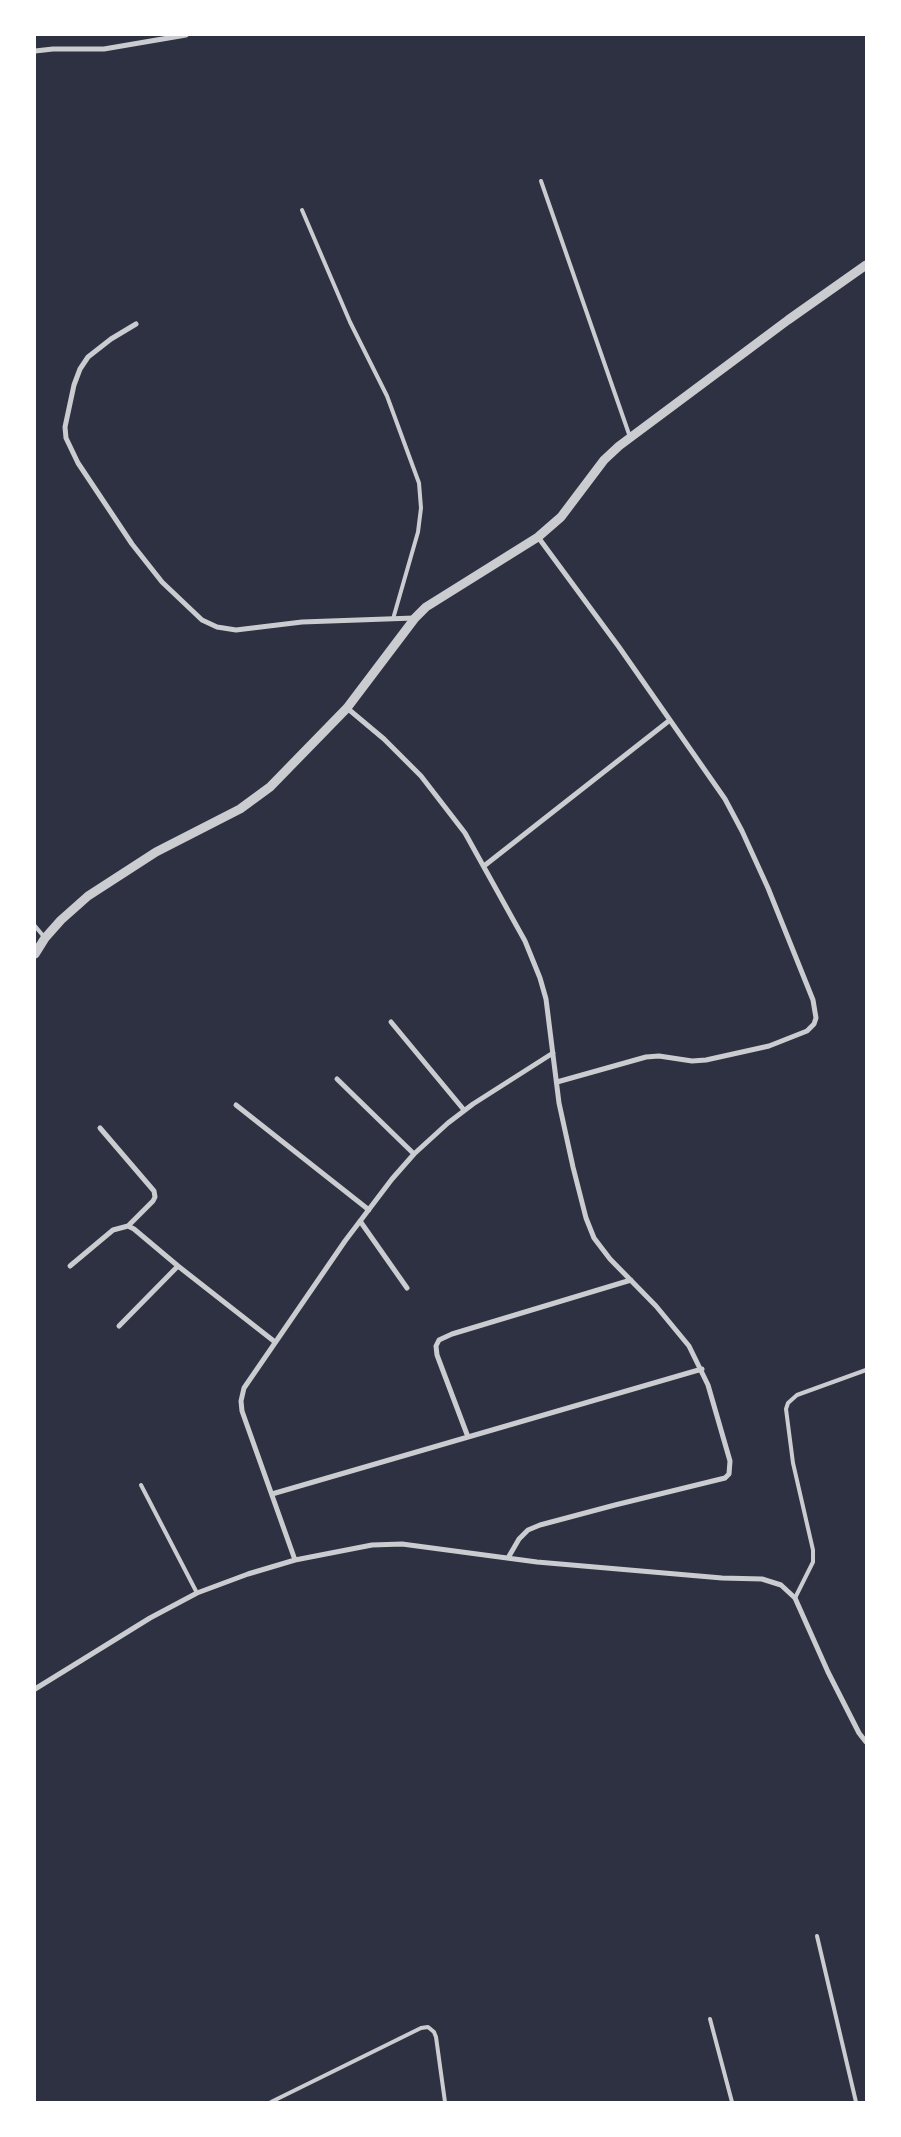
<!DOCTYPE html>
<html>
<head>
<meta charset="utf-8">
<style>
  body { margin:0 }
  #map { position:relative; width:901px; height:2137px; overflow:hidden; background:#2d3142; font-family:Arial,sans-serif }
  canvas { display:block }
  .frame { position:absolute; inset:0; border:36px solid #fff; pointer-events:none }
</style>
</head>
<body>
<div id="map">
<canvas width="901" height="2137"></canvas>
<div class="frame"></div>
</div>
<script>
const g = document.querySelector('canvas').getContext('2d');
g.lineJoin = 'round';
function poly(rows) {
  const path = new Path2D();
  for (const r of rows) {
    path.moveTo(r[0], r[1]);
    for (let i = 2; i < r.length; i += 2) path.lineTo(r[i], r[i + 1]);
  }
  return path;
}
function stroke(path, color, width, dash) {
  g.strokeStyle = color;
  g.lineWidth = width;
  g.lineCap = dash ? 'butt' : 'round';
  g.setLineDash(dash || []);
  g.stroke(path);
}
stroke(poly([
  [541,181,630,437],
  [302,210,350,322,387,396,419,483,421,508,418,532,393,619],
  [35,926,45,938],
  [141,1485,197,1593],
  [795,1598,813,1562,813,1550,793,1463,786,1409,788,1403,797,1395,866,1370],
  [817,1936,856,2102],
  [710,2019,732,2102],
  [271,2102,421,2028,428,2027,434,2032,436,2037,445,2102]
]), '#caccd0', 4);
stroke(poly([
  [35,51,53,49,104,49,186,35],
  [136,324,111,339,88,357,80,369,74,385,65,427,66,438,78,463,132,544,162,582,202,620,217,627,236,630,302,622,414,618],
  [538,537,619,647,725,799,742,831,768,888,813,1000,816,1018,814,1024,807,1031,769,1046,706,1060,692,1061,659,1056,646,1057,557,1082],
  [347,708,384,739,421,776,465,833,525,941,540,978,546,999,559,1103,573,1167,586,1218,594,1238,610,1259,656,1306,689,1346,708,1385,730,1461,729,1474,725,1478,615,1505,540,1525,528,1530,519,1539,508,1558],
  [484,866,670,720],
  [391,1022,464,1110],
  [337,1079,414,1154],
  [236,1105,369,1210],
  [100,1128,154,1191,155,1197,153,1201,128,1226],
  [360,1221,407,1288],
  [70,1266,113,1230,128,1226,134,1229,178,1266,275,1342],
  [119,1326,178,1266],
  [468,1437,437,1355,436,1346,439,1340,452,1334,631,1280],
  [272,1494,702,1369],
  [295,1560,242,1411,241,1401,244,1388,345,1241,392,1179,414,1154,448,1123,473,1104,553,1053],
  [35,1689,150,1618,197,1593,248,1574,295,1560,372,1545,402,1544,537,1562,722,1578,762,1579,781,1585,795,1598,828,1672,859,1733,866,1742]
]), '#caccd0', 5);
stroke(poly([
  [35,954,45,938,61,920,88,896,156,852,240,809,270,787,347,708,415,618,426,607,538,537,561,517,604,460,619,446,788,320,866,265]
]), '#caccd0', 9);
</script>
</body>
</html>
